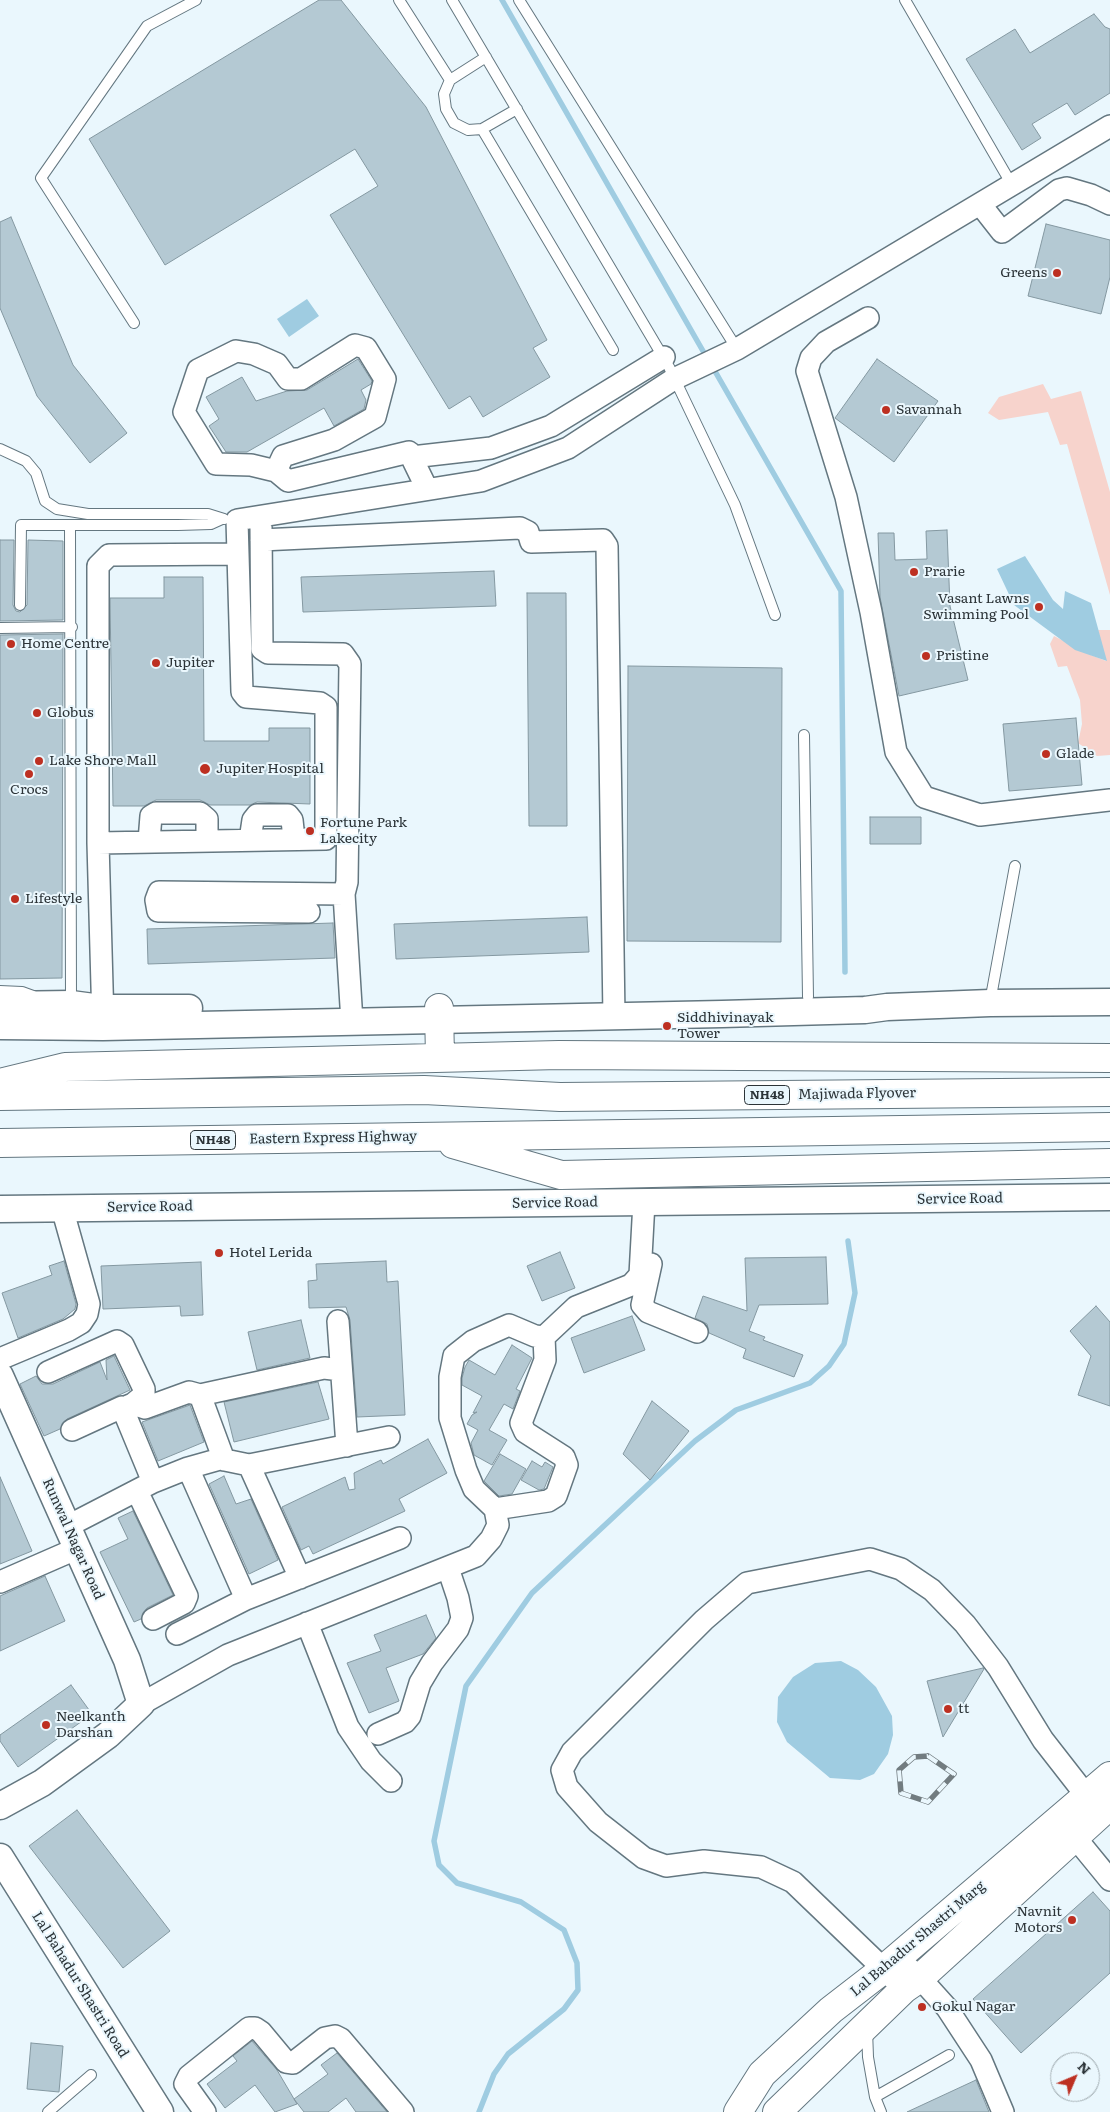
<!DOCTYPE html>
<html>
<head>
<meta charset="utf-8">
<style>
  body { margin:0 }
  #map { position:relative; width:1110px; height:2112px; overflow:hidden; background:#eaf7fd; font-family:Literata,serif }
  canvas { display:block }
  .north { position:absolute; left:1050px; top:2052px; width:50px; height:50px; box-sizing:border-box; background:#eaf7fd; border:1px solid #9ea9ae; border-radius:50%; rotate:45deg; font-size:14px; font-weight:700; line-height:20px; text-align:center; color:#2c3438 }
  .north::after { content:''; display:block; margin:auto; width:18px; height:22px; background:#bd3022; clip-path:polygon(50% 0,100% 100%,50% 72%,0 100%) }
</style>
</head>
<body>
<div id="map">
<canvas width="1110" height="2112"></canvas>
<div class="north">N</div>
</div>
<script>
const g = document.querySelector('canvas').getContext('2d');
g.lineJoin = 'round';
function fill(path, color) {
  g.fillStyle = color;
  g.fill(path, 'evenodd');
}
function poly(rows) {
  const path = new Path2D();
  for (const r of rows) {
    path.moveTo(r[0], r[1]);
    for (let i = 2; i < r.length; i += 2) path.lineTo(r[i], r[i + 1]);
  }
  return path;
}
function stroke(path, color, width, dash) {
  g.strokeStyle = color;
  g.lineWidth = width;
  g.lineCap = dash ? 'butt' : 'round';
  g.setLineDash(dash || []);
  g.stroke(path);
}
function drawText(font, color, halo, rows, align = 'center') {
  g.font = font + ' Literata,serif';
  g.lineWidth = 4;
  g.setLineDash([]);
  g.textBaseline = 'middle';
  g.strokeStyle = halo;
  g.fillStyle = color;
  for (const [text, x, y, turn = 0] of rows) {
    g.save();
    g.translate(x, y);
    g.rotate((+turn || 0) * Math.PI / 180);
    g.textAlign = isNaN(turn) ? turn : align;
    if (halo) g.strokeText(text, 0, 0);
    g.fillText(text, 0, 0);
    g.restore();
  }
}
fill(poly([
  [1043,384,1051,399,1081,391,1110,492,1110,595,1067,444,1060,445,1048,412,999,420,988,413,999,397],
  [1098,630,1110,630,1110,755,1097,756,1078,743,1082,724,1080,700,1067,666,1058,667,1050,644,1054,636,1091,655,1106,661]
]), '#f7d3cc');
fill(poly([
  [307,299,319,316,289,337,277,319],
  [1025,556,1053,600,1063,609,1065,591,1091,603,1107,661,1075,650,1014,605,997,569],
  [841,1661,858,1670,876,1687,892,1716,893,1735,888,1754,874,1774,860,1780,830,1778,787,1742,777,1722,778,1697,793,1677,815,1663]
]), '#9fcce1');
stroke(poly([
  [502,0,707,358],
  [712,366,841,591,845,972],
  [479,2112,494,2074,508,2054,564,2009,578,1990,577,1963,564,1930,521,1902,457,1883,439,1865,434,1841,466,1686,532,1593,695,1441,736,1410,810,1383,829,1366,844,1344,855,1293,848,1241]
]), '#9fcce1', 5.5);
const building = poly([
  [319,0,341,0,426,107,547,340,533,348,550,377,483,417,470,396,449,409,330,215,378,186,355,149,165,265,89,139,319,0],
  [1094,14,1105,27,1110,29,1110,93,1075,115,1067,103,1032,124,1041,138,1022,150,966,59,1015,29,1030,53,1094,14],
  [11,217,73,365,127,433,90,463,37,396,0,308,0,222,11,217],
  [1046,224,1110,240,1110,277,1101,314,1028,296,1046,224],
  [358,359,372,381,371,384,361,390,366,400,364,409,334,426,324,408,247,452,226,452,209,426,219,419,206,397,242,377,256,401,287,391,307,390,358,359],
  [877,359,938,401,894,462,835,418,877,359],
  [947,530,950,606,968,680,899,696,880,597,878,533,894,533,895,560,927,559,926,531,947,530],
  [0,540,14,540,13,605,16,611,20,612,27,605,28,540,63,541,63,620,0,621,0,540],
  [494,571,496,606,303,612,301,577,494,571],
  [164,577,203,577,204,741,269,741,269,728,310,728,310,804,257,802,250,805,210,805,200,800,156,800,144,806,113,806,110,598,164,598,164,577],
  [527,593,566,593,567,826,529,826,527,593],
  [63,634,62,978,0,979,0,635,63,634],
  [628,666,782,668,781,942,627,941,628,666],
  [1076,718,1082,785,1009,791,1003,724,1076,718],
  [870,817,921,817,921,844,870,844,870,817],
  [587,917,589,952,396,959,394,924,587,917],
  [333,923,335,958,148,964,147,929,333,923],
  [560,1252,575,1288,542,1301,527,1266,560,1252],
  [826,1257,828,1304,759,1305,749,1331,765,1337,763,1340,803,1355,794,1377,743,1358,746,1349,709,1333,707,1324,695,1318,703,1296,747,1311,745,1258,826,1257],
  [64,1261,76,1304,75,1309,63,1319,18,1338,2,1293,52,1275,49,1266,64,1261],
  [386,1261,387,1282,398,1281,405,1415,357,1417,350,1320,346,1307,309,1308,308,1281,317,1280,316,1264,386,1261],
  [201,1262,203,1315,181,1316,180,1306,103,1309,101,1266,201,1262],
  [1096,1306,1110,1322,1110,1406,1078,1395,1091,1356,1070,1331,1096,1306],
  [632,1316,645,1350,584,1373,571,1338,632,1316],
  [301,1320,310,1358,257,1370,248,1332,301,1320],
  [512,1345,532,1358,516,1389,520,1391,513,1409,504,1404,489,1430,507,1440,492,1465,474,1455,471,1443,478,1430,467,1424,472,1415,477,1412,473,1413,482,1396,462,1385,462,1378,465,1367,469,1360,495,1375,512,1345],
  [114,1356,130,1390,67,1419,60,1429,44,1436,20,1384,36,1376,42,1384,53,1384,100,1362,107,1380,106,1360,114,1356],
  [318,1382,329,1419,234,1442,224,1402,318,1382],
  [652,1401,689,1431,650,1480,623,1454,652,1401],
  [190,1405,204,1442,158,1461,142,1422,190,1405],
  [428,1439,447,1473,399,1499,405,1511,313,1554,309,1546,301,1550,282,1507,345,1477,349,1490,355,1489,354,1473,381,1460,383,1464,428,1439],
  [500,1454,526,1469,512,1494,499,1496,484,1481,500,1454],
  [532,1461,542,1467,545,1462,553,1467,544,1489,539,1490,521,1480,532,1461],
  [224,1476,236,1504,251,1499,278,1560,249,1574,209,1484,224,1476],
  [0,1477,32,1551,0,1564,0,1477],
  [133,1511,173,1595,147,1608,141,1619,134,1622,100,1552,128,1539,118,1518,133,1511],
  [45,1576,65,1621,0,1651,0,1596,45,1576],
  [426,1615,436,1638,423,1654,386,1668,399,1701,369,1713,347,1663,381,1651,374,1635,426,1615],
  [983,1668,984,1669,943,1737,927,1681,983,1668],
  [71,1685,92,1714,18,1767,0,1741,0,1735,71,1685],
  [77,1810,170,1931,123,1968,29,1846,77,1810],
  [1093,1892,1110,1911,1110,1973,1021,2053,973,1999,1093,1892],
  [252,2041,277,2070,297,2104,275,2112,255,2085,225,2108,207,2084,237,2061,233,2056,252,2041],
  [31,2043,63,2046,59,2092,27,2089,31,2043],
  [337,2053,387,2112,356,2112,346,2098,328,2112,304,2112,294,2099,328,2074,321,2065,337,2053],
  [976,2080,989,2112,907,2112,976,2080]
]);
fill(building, '#b4c9d3');
stroke(building, '#8498a1', 1);
const service = poly([
  [399,0,450,80],
  [452,0,669,367,735,505,775,615],
  [519,0,737,349],
  [905,0,1012,185],
  [486,57,450,80,444,94,446,109,454,123,468,130,482,129,517,109],
  [482,129,613,350],
  [134,323,41,178,147,26,196,0],
  [0,449,26,461,36,473,45,501,57,509,88,514,208,514,224,519],
  [70,526,71,1003],
  [20,605,21,525,178,525,211,524,222,519],
  [0,628,72,627],
  [804,735,808,997],
  [0,991,22,992,33,996],
  [990,1002,1015,866],
  [867,2030,868,2057,875,2097,881,2112],
  [875,2097,949,2055],
  [48,2112,91,2075]
]);
const minor = poly([
  [980,204,1002,232,1059,190,1067,188,1091,195,1110,204],
  [868,318,826,342,811,358,807,371,846,497,871,612,896,752,924,797,980,815,1110,800],
  [412,457,491,448,551,426,664,357],
  [276,471,283,456,334,440,375,417,385,379,366,348,355,345,301,379,288,379,277,364,254,354,236,351,198,370,184,412,216,464,251,465,276,471,288,481,409,452,427,489],
  [261,527,262,649,268,653,343,654,350,664,347,882,344,894,352,1022],
  [261,540,520,528,528,532,531,542,603,540,607,546,614,1017],
  [250,840,253,820,257,815,288,815,292,820,294,839],
  [149,841,151,816,156,813,200,813,207,819,207,841],
  [98,843,98,566,109,555,237,554],
  [309,912,158,911,156,900,159,892,344,894],
  [103,1022,98,843,326,839,326,707,320,703,246,697,242,692,237,520,481,481,568,448,674,379,737,349,1110,126],
  [651,1264,642,1305,648,1312,697,1332],
  [338,1321,347,1446],
  [0,1359,69,1330,81,1323,87,1314,89,1304,62,1208],
  [48,1372,117,1341,123,1345,144,1389,144,1395,133,1404],
  [200,1395,324,1368,341,1370],
  [128,1406,133,1404,145,1408,189,1392,200,1395,224,1460],
  [72,1430,122,1407,153,1482],
  [249,1465,300,1578],
  [188,1468,246,1599],
  [137,1491,187,1596,184,1603,153,1619],
  [495,1509,548,1501,556,1496,567,1465,564,1457,525,1432,521,1423,545,1360,544,1337],
  [68,1526,153,1482,188,1468,220,1459,249,1465,389,1437],
  [0,1582,78,1548],
  [307,1623,348,1727,371,1761,391,1781],
  [177,1634,246,1599,400,1538],
  [141,1704,228,1655,476,1556,491,1539,498,1525,495,1509,474,1489,466,1470,450,1418,450,1377,454,1356,473,1341,509,1325,535,1336,544,1337,576,1307,631,1285,640,1275,644,1202],
  [378,1734,405,1722,410,1716,420,1683,432,1663,458,1629,462,1618,458,1598,448,1568],
  [1074,1836,1110,1880],
  [897,1958,920,1978,947,2008,981,2060,1003,2112],
  [895,1980,793,1882,761,1867,704,1861,666,1866,644,1858,598,1822,567,1787,562,1770,572,1752,704,1620,747,1583,870,1559,901,1569,932,1590,965,1624,998,1667,1043,1740,1096,1808],
  [205,2112,185,2084,189,2076,249,2028,255,2028,261,2032,286,2062,293,2063,325,2038,335,2036,341,2039,403,2112]
]);
const tertiary = poly([
  [0,1005,71,1004,101,1008,189,1008],
  [0,1026,103,1027,722,1014,865,1010,887,1007,990,1003,1110,1002],
  [0,1209,1110,1197],
  [0,1376,127,1660,141,1704,108,1735,42,1783,0,1806],
  [0,1857,160,2112]
]);
const primary = poly([
  [738,2112,762,2074,831,2010,884,1969,1110,1776],
  [777,2112,904,1989,920,1978,1110,1805]
]);
const trunk = poly([
  [439,1008,440,1058],
  [0,1083,65,1067,559,1055,1110,1058],
  [0,1096,424,1090,560,1097,1110,1092],
  [0,1143,1110,1127],
  [453,1144,561,1175,1110,1163]
]);
stroke(service, '#647780', 12);
stroke(minor, '#647780', 24);
stroke(tertiary, '#647780', 29);
stroke(primary, '#647780', 30);
stroke(trunk, '#647780', 30);
stroke(service, '#fff', 10);
stroke(minor, '#fff', 21);
stroke(tertiary, '#fff', 26);
stroke(primary, '#fff', 28);
stroke(trunk, '#fff', 28);
const rail = poly([
  [928,1756,954,1774,928,1802,901,1793,899,1770,914,1757,928,1756]
]);
stroke(rail, '#727c80', 5.5);
stroke(rail, '#eaf7fd', 4, [11]);
for (const [x, y, r, color] of [
  [1057,273,5,"#bd3022"],
  [886,410,5,"#bd3022"],
  [914,572,5,"#bd3022"],
  [1039,607,5,"#bd3022"],
  [11,644,5,"#bd3022"],
  [926,656,5,"#bd3022"],
  [156,663,5,"#bd3022"],
  [37,713,5,"#bd3022"],
  [1046,754,5,"#bd3022"],
  [39,761,5,"#bd3022"],
  [205,769,6,"#bd3022"],
  [29,774,5,"#bd3022"],
  [310,831,5,"#bd3022"],
  [15,899,5,"#bd3022"],
  [667,1026,5,"#bd3022"],
  [219,1253,5,"#bd3022"],
  [948,1709,5,"#bd3022"],
  [46,1725,5,"#bd3022"],
  [1072,1920,5,"#bd3022"],
  [922,2007,5,"#bd3022"]
]) {
  const dot = new Path2D();
  dot.arc(x, y, r, 0, 2 * Math.PI);
  g.fillStyle = color;
  g.fill(dot);
  stroke(dot, '#eaf7fd', 2);
}
for (const [x, y, w] of [
  [767,1095,45],
  [213,1140,45]
]) {
  const box = new Path2D();
  box.roundRect(x - w / 2, y - 9.5, w, 19, 4);
  g.fillStyle = '#eaf7fd';
  g.fill(box);
  stroke(box, '#2c3438', 1);
}
drawText('bold 12px', '#2c3438', null, [
  ["NH48",767,1095],
  ["NH48",213,1140]
]);
drawText('14px', '#2c3438', '#eaf7fd', [
  ["Greens",1047,273,"right"],
  ["Savannah",896,410],
  ["Prarie",924,572],
  ["Vasant Lawns",1029,599,"right"],
  ["Swimming Pool",1029,615,"right"],
  ["Home Centre",21,644],
  ["Pristine",936,656],
  ["Jupiter",166,663],
  ["Globus",47,713],
  ["Glade",1056,754],
  ["Lake Shore Mall",49,761],
  ["Jupiter Hospital",216,769],
  ["Crocs",29,790,"center"],
  ["Fortune Park",320,823],
  ["Lakecity",320,839],
  ["Lifestyle",25,899],
  ["Siddhivinayak",677,1018],
  ["Tower",677,1034],
  ["Hotel Lerida",229,1253],
  ["tt",958,1709],
  ["Neelkanth",56,1717],
  ["Darshan",56,1733],
  ["Navnit",1062,1912,"right"],
  ["Motors",1062,1928,"right"],
  ["Gokul Nagar",932,2007]
], 'left');
drawText('14px', '#2c3438', '#eaf7fd', [
  ["Majiwada Flyover",857,1094,-1],
  ["Eastern Express Highway",333,1138,-1],
  ["Service Road",960,1199,-1],
  ["Service Road",555,1203,-1],
  ["Service Road",150,1207,-1],
  ["Runwal Nagar Road",73,1539,66],
  ["Lal Bahadur Shastri Marg",918,1939,-40],
  ["Lal Bahadur Shastri Road",80,1985,58]
]);
</script>
</body>
</html>
